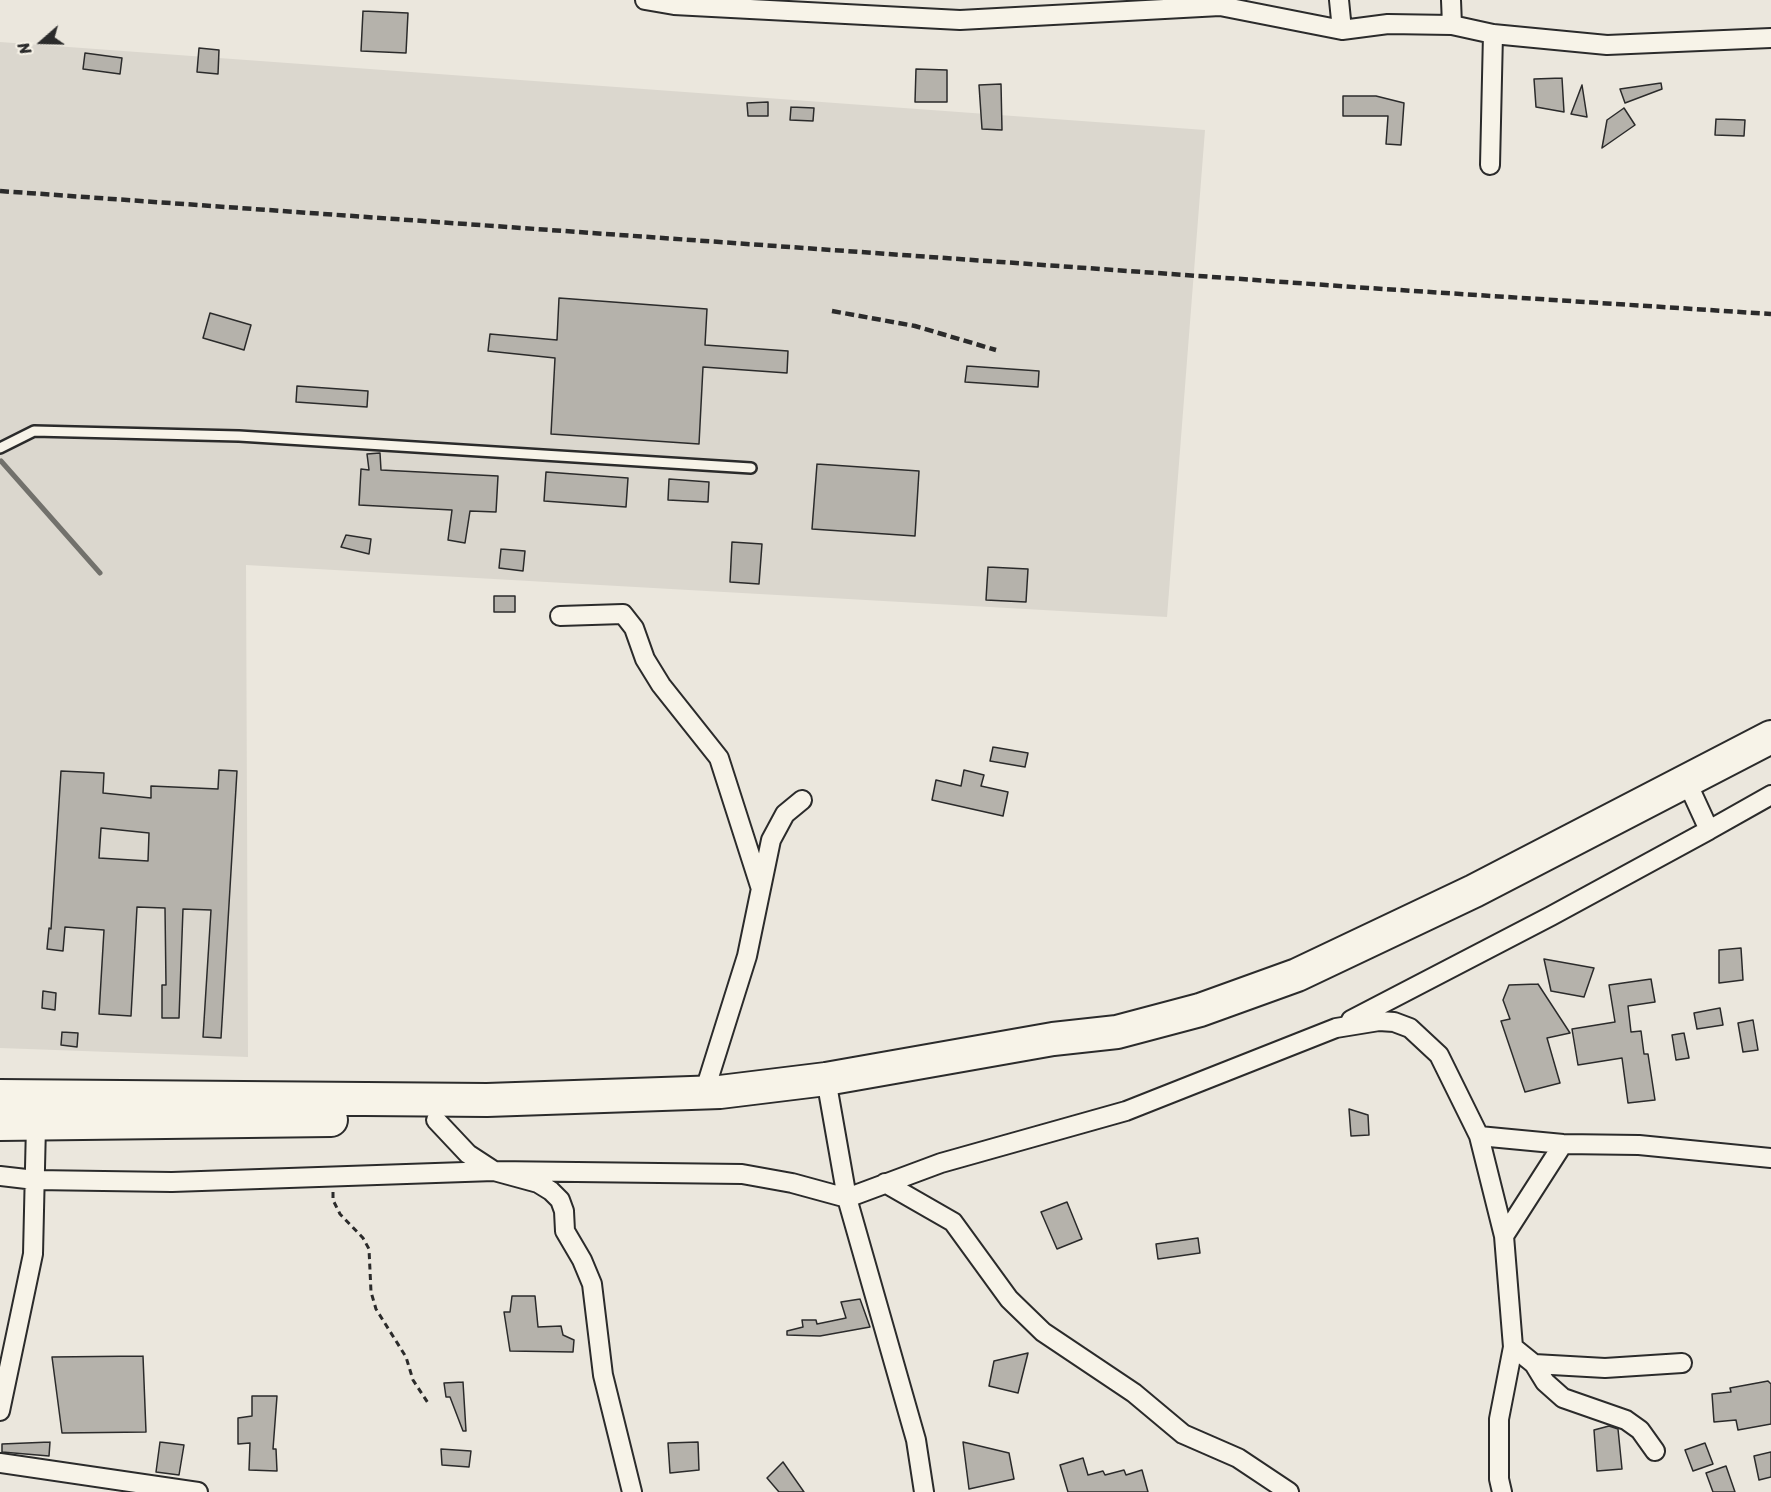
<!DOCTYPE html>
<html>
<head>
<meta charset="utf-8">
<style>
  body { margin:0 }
  #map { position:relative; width:1771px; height:1492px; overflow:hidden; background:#ebe7dd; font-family:Sriracha,sans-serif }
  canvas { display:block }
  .north { position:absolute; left:12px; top:12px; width:60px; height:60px; -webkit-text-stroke:4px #f7f3e8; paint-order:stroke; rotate:250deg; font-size:16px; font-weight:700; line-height:24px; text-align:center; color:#2b2b2b }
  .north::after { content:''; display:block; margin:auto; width:21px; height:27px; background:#2b2b2b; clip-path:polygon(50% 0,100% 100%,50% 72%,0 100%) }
</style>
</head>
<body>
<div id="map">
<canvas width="1771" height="1492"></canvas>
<div class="north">N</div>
</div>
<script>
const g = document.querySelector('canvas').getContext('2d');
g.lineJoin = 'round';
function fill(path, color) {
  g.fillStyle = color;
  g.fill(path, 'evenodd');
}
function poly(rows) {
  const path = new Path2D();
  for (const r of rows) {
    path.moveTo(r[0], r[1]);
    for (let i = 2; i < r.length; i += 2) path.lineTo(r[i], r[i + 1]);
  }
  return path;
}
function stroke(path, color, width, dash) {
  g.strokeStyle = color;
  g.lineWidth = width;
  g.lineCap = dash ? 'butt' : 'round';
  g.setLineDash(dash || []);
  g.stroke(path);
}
fill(poly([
  [0,42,1205,130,1167,617,246,565,248,1057,0,1048]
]), '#dbd7ce');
stroke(poly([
  [1,461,100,573]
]), '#72716c', 5);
const building = poly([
  [363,11,408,13,406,53,361,51,363,11],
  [199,48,219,50,218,74,197,72,199,48],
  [85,53,122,58,120,74,83,69,85,53],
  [916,69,947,70,947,102,915,102,916,69],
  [1562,78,1564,112,1536,107,1534,79,1562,78],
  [1661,83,1662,89,1625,103,1620,89,1661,83],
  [1001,84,1002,130,982,129,979,85,1001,84],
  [1582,85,1587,117,1571,114,1582,85],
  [1343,96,1376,96,1404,103,1401,145,1386,144,1388,116,1343,116,1343,96],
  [768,102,768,116,748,116,747,103,768,102],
  [791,107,814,108,813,121,790,120,791,107],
  [1624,108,1635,125,1602,148,1607,120,1624,108],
  [1716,119,1745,120,1744,136,1715,135,1716,119],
  [559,298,707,309,705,345,788,351,787,373,703,367,699,444,551,434,555,358,488,351,490,334,557,340,559,298],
  [210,313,251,325,244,350,203,338,210,313],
  [967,366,1039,371,1038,387,965,382,967,366],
  [297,386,368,391,367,407,296,402,297,386],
  [380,453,381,470,498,476,496,512,470,511,465,543,448,540,452,510,359,505,361,469,369,470,367,454,380,453],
  [817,464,919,471,915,536,812,529,817,464],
  [546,472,628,478,626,507,544,501,546,472],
  [669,479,709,482,708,502,668,500,669,479],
  [346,535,371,539,369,554,341,547,346,535],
  [732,542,762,544,759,584,730,582,732,542],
  [501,549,525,551,523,571,499,568,501,549],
  [988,567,1028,569,1026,602,986,600,988,567],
  [494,596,515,596,515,612,494,612,494,596],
  [993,747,1028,753,1025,767,990,761,993,747],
  [219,770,237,771,221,1038,203,1037,211,910,183,909,179,1018,162,1018,162,985,166,985,165,908,137,907,131,1016,99,1014,104,930,65,927,63,951,47,949,49,928,51,929,61,771,104,773,103,793,151,798,151,786,218,789,219,770],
  [101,828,149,833,148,861,99,858,101,828],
  [964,770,984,775,981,786,1008,792,1003,816,932,800,936,780,961,786,964,770],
  [1741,948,1743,980,1719,983,1719,950,1741,948],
  [1544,959,1594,968,1584,997,1551,991,1544,959],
  [1651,979,1655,1002,1628,1006,1631,1032,1641,1031,1644,1054,1648,1054,1655,1100,1628,1103,1622,1058,1578,1065,1572,1029,1615,1022,1609,985,1651,979],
  [1538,984,1570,1033,1547,1038,1560,1083,1525,1092,1501,1021,1510,1019,1503,1000,1509,985,1538,984],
  [43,991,56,993,55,1010,42,1008,43,991],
  [1720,1008,1723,1025,1697,1029,1694,1013,1720,1008],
  [1753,1020,1758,1050,1743,1052,1738,1023,1753,1020],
  [62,1032,78,1033,77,1047,61,1045,62,1032],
  [1684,1033,1689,1058,1676,1060,1672,1035,1684,1033],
  [1349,1109,1368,1115,1369,1135,1351,1136,1349,1109],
  [1067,1202,1082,1239,1057,1249,1041,1212,1067,1202],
  [1198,1238,1200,1253,1158,1259,1156,1244,1198,1238],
  [512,1296,535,1296,538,1327,561,1326,563,1335,574,1340,573,1352,510,1351,504,1312,510,1312,512,1296],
  [860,1299,870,1327,820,1336,787,1335,787,1331,803,1327,802,1320,816,1320,817,1324,846,1318,841,1302,860,1299],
  [1028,1353,1018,1393,989,1386,994,1361,1028,1353],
  [143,1356,146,1432,62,1433,52,1357,143,1356],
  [1768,1381,1771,1384,1771,1424,1738,1430,1736,1420,1714,1422,1712,1394,1731,1392,1730,1388,1768,1381],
  [463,1382,466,1431,463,1431,450,1397,446,1397,444,1383,463,1382],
  [252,1396,277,1396,273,1449,276,1449,277,1471,249,1470,250,1443,238,1444,238,1418,252,1416,252,1396],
  [1609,1426,1618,1429,1622,1469,1597,1471,1594,1430,1609,1426],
  [50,1442,49,1456,2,1452,2,1444,50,1442],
  [160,1442,184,1445,179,1475,156,1472,160,1442],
  [698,1442,699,1470,670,1473,668,1443,698,1442],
  [963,1442,1009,1453,1014,1479,969,1489,963,1442],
  [1705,1443,1713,1464,1693,1471,1685,1450,1705,1443],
  [441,1449,471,1451,469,1467,442,1465,441,1449],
  [1771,1452,1771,1477,1759,1480,1754,1456,1771,1452],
  [1083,1458,1088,1475,1103,1471,1105,1475,1124,1470,1126,1475,1142,1470,1148,1492,1068,1492,1060,1465,1083,1458],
  [783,1462,804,1492,779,1492,767,1478,783,1462],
  [1726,1466,1735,1492,1713,1492,1706,1473,1726,1466]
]);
fill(building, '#b5b2ab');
stroke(building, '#2b2b2b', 1.5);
const service = poly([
  [0,448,34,431,239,436,751,468]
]);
const minor = poly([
  [645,0,674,5,960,20,1220,6,1342,30,1388,24,1452,25,1493,34,1607,45,1771,38],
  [1339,0,1342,30],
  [1451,0,1452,25],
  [1490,165,1493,34],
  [560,616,623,614,634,628,645,659,661,685,719,758,760,886],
  [1709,830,1771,795],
  [1351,1020,1551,916,1709,830,1686,780],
  [826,1079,847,1198,916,1440,924,1492],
  [704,1093,747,956,771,840,785,814,802,800],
  [436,1120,468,1154,494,1171,538,1183,551,1191,560,1200,564,1211,565,1231,582,1260,592,1284,603,1375,632,1492],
  [1479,1136,1563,1144,1639,1145,1771,1158],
  [0,1176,35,1180,172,1182,494,1171,742,1174,792,1183,847,1198,941,1163,1126,1111,1336,1028,1379,1021,1394,1022,1410,1028,1439,1055,1479,1136,1504,1236,1513,1347,1499,1419,1499,1479,1502,1492],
  [885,1183,953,1222,1009,1299,1043,1332,1134,1393,1183,1434,1238,1458,1289,1492],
  [1504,1236,1563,1144],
  [1513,1347,1534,1364,1545,1382,1563,1398,1626,1420,1640,1430,1655,1451],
  [1534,1364,1605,1368,1682,1363],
  [0,1411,33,1254,36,1125],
  [0,1463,198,1492]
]);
const trunk = poly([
  [0,1096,487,1100,720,1092,826,1079,1053,1039,1117,1032,1200,1010,1297,975,1474,891,1771,737],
  [0,1124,331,1120]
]);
stroke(service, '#2b2b2b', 14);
stroke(minor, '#2b2b2b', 22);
stroke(trunk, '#2b2b2b', 36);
stroke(poly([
  [333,1192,333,1200,340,1214,363,1238,369,1249,371,1292,376,1309,406,1357,413,1380,428,1403]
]), '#2b2b2b', 3, [6, 4.5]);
stroke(service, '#f7f3e8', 9);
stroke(minor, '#f7f3e8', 18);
stroke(trunk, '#f7f3e8', 32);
stroke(poly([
  [0,191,1368,288,1771,314],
  [832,311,915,326,996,350]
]), '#2b2b2b', 4.5, [9, 4.5]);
</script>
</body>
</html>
